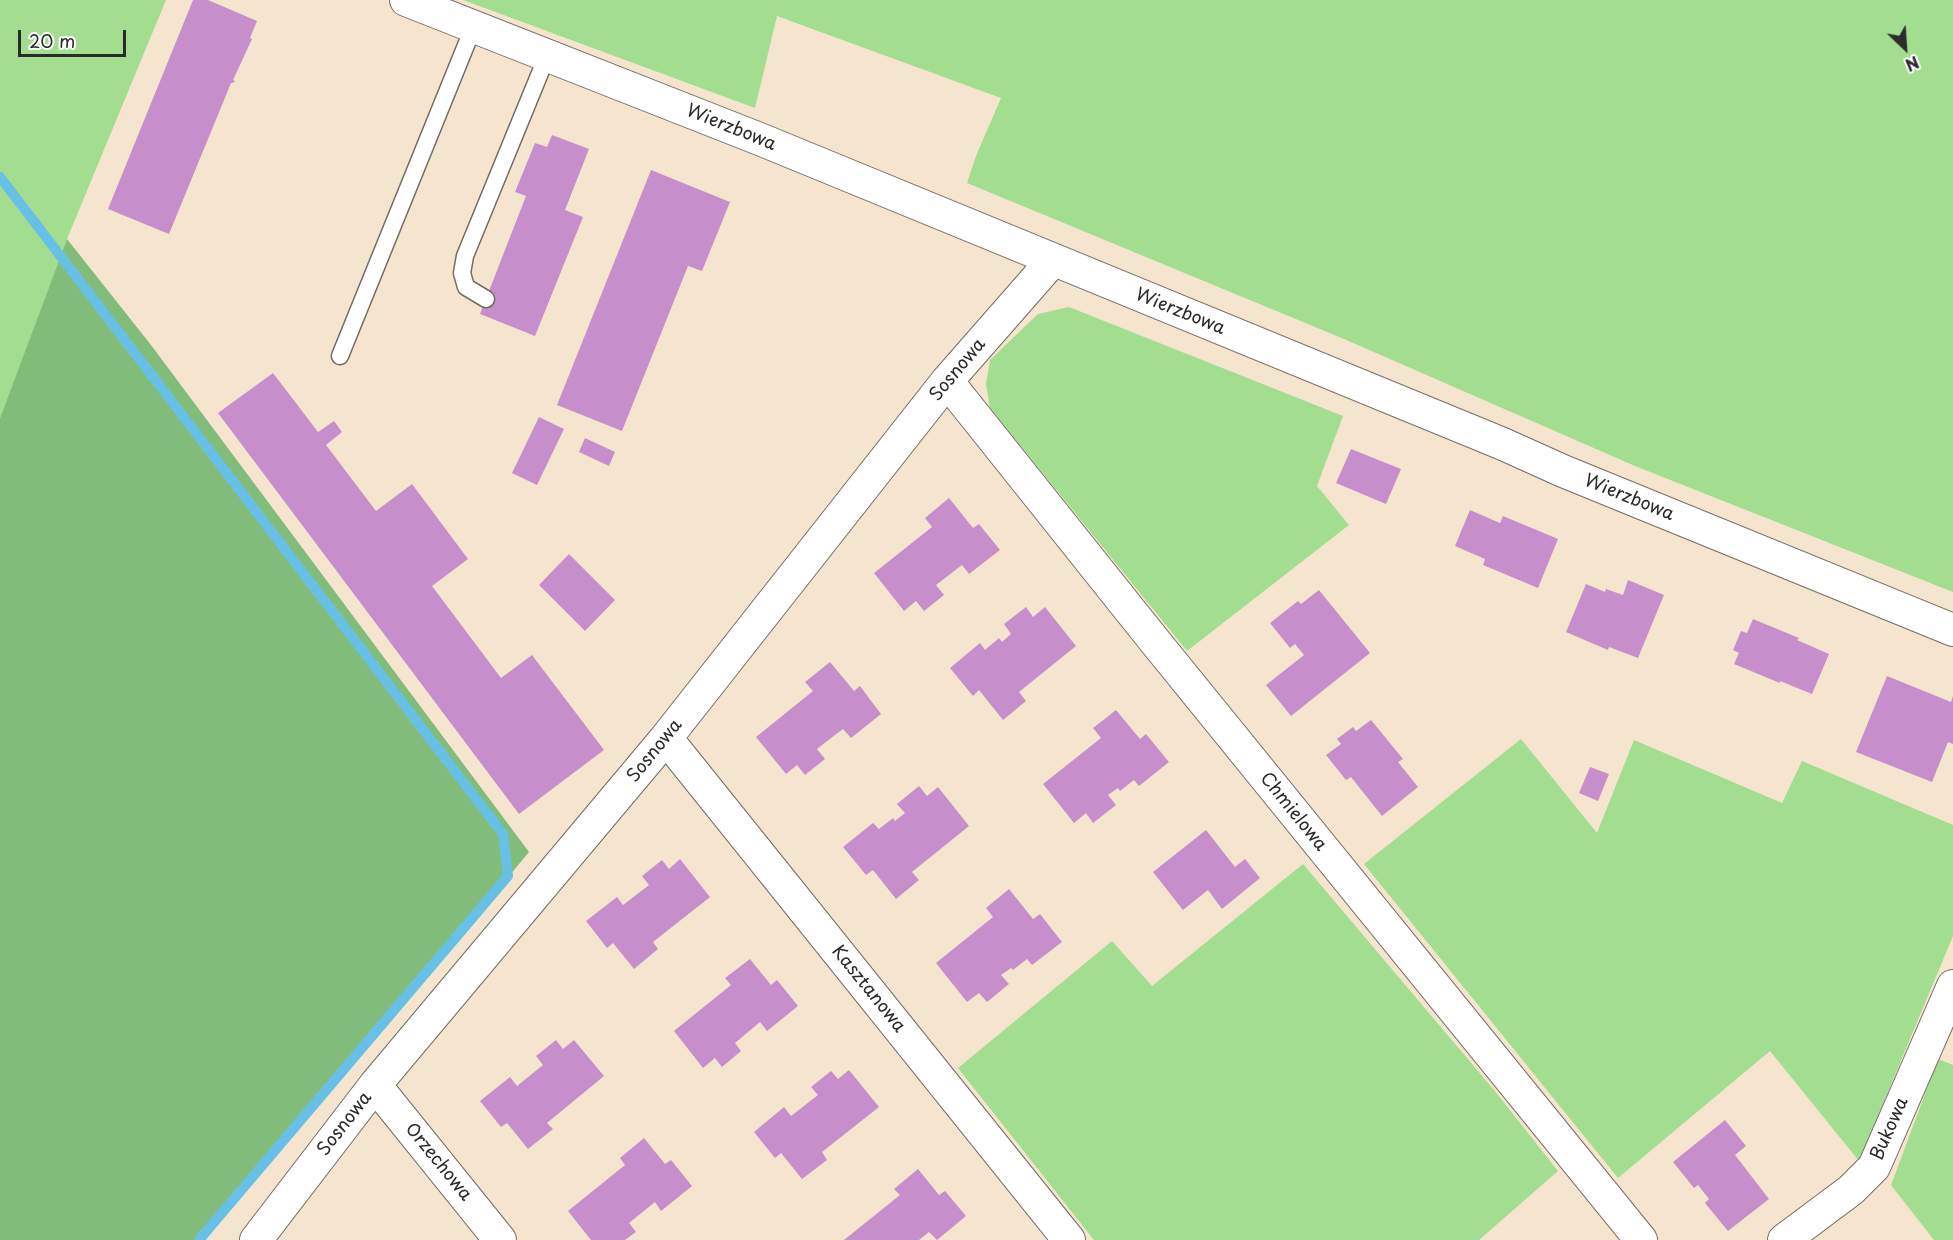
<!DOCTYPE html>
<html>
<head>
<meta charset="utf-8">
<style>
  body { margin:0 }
  #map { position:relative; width:1953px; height:1240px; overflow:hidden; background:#f5e5cf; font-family:"Playpen Sans",sans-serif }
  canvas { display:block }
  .north { position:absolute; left:1875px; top:18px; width:60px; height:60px; -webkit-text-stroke:4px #fff; paint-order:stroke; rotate:155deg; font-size:16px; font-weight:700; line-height:24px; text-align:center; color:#2b2b2b }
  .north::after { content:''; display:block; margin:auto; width:21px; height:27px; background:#2b2b2b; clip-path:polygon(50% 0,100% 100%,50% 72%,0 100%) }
  .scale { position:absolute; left:18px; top:30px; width:108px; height:27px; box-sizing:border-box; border:3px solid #2b2b2b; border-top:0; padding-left:8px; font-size:18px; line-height:21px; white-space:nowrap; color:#2b2b2b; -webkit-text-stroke:4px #fff; paint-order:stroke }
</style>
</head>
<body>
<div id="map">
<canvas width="1953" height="1240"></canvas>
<div class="north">N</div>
<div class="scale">20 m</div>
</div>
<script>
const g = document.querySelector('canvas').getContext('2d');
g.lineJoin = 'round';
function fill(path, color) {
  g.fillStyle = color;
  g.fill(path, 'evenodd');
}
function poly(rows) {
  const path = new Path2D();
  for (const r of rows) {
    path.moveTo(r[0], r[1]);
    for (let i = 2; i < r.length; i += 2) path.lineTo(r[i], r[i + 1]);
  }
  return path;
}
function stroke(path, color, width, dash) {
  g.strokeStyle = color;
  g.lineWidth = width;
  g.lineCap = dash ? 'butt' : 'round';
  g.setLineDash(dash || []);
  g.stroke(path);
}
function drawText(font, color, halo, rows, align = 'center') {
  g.font = font + ' "Playpen Sans",sans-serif';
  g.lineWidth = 6;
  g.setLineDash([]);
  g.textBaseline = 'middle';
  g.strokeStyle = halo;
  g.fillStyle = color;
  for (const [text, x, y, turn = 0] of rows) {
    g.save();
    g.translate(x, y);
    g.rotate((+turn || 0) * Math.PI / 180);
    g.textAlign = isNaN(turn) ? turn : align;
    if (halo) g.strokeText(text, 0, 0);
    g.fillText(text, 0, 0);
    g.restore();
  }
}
fill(poly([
  [0,0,166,0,67,239,0,418],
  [463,0,1953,0,1953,592,1635,466,1344,339,967,183,976,156,1001,98,777,16,755,108],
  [1069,307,1343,416,1317,486,1349,525,1187,651,990,408,986,384,990,360,1038,314],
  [1521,739,1597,833,1634,740,1782,803,1802,761,1953,825,1953,936,1859,1161,1770,1051,1618,1178,1364,864],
  [1303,864,1494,1090,1558,1171,1479,1240,1094,1240,958,1068,1112,941,1152,986],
  [1938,1059,1953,1065,1953,1240,1934,1240,1891,1185]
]), '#a2dd90');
fill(poly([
  [67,239,151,345,529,852,333,1089,202,1240,0,1240,0,418]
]), '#81bc7a');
stroke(poly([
  [0,177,503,834,508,876,199,1240]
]), '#69c0e6', 10);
fill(poly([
  [193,0,208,0,257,21,250,38,252,39,233,80,235,81,233,83,231,83,169,234,108,209],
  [552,135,589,149,565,210,583,217,535,336,480,314,526,196,515,192,535,143,547,147],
  [651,170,730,202,702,271,688,266,622,431,557,405],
  [273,373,318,432,334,421,342,432,326,445,376,511,412,484,468,559,432,586,501,678,532,655,604,750,519,814,218,413],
  [539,417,564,429,537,485,512,473],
  [585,438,615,452,609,466,579,452],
  [1351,449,1401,469,1386,504,1336,483],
  [949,498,973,528,979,524,1000,550,969,574,962,565,936,585,944,595,924,611,916,601,904,611,874,573,932,527,925,518],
  [1470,510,1500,523,1503,516,1558,539,1538,588,1483,565,1485,559,1455,546],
  [569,554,615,600,585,631,539,585],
  [1628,580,1664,595,1638,658,1609,647,1608,650,1566,632,1586,584,1605,592,1606,589,1623,595],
  [1319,590,1370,653,1291,716,1266,685,1304,655,1295,644,1290,648,1270,623,1298,601,1301,604],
  [1026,607,1033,617,1045,607,1076,646,1019,692,1026,701,1003,720,979,690,973,696,950,668,980,643,985,650,999,638,1002,642,1011,634,1004,624],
  [1753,619,1799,638,1797,640,1829,654,1812,694,1780,681,1780,683,1734,664,1739,653,1733,650,1741,631,1747,633],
  [830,662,854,691,860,686,881,714,851,738,843,729,831,738,817,749,825,759,805,775,797,765,786,774,756,737,813,691,805,682],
  [1887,676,1951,702,1953,696,1953,744,1948,742,1932,782,1856,752],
  [1116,710,1140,739,1146,734,1169,762,1139,786,1134,780,1120,791,1118,788,1108,795,1116,805,1093,823,1086,813,1074,823,1043,784,1101,738,1093,728],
  [1371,720,1403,759,1398,762,1418,787,1382,816,1351,777,1346,780,1326,755,1341,744,1337,739,1353,727,1356,731],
  [1590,767,1609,774,1598,801,1579,793],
  [919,786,927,796,938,787,969,826,912,872,919,880,896,899,873,870,866,875,843,847,873,823,879,829,893,818,895,821,905,813,897,804],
  [1206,830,1235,867,1245,859,1260,878,1222,909,1208,890,1183,910,1153,872],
  [680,859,710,897,653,942,658,949,634,969,613,943,607,948,586,921,617,897,623,905,649,885,642,876,662,860,669,869],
  [1009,889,1033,919,1040,914,1062,942,1032,965,1027,959,1013,970,1011,968,1001,975,1009,984,987,1002,979,993,967,1002,936,963,993,917,986,908],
  [750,959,771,985,777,980,798,1006,767,1031,760,1022,735,1043,741,1051,722,1067,715,1058,703,1068,674,1031,731,985,725,978],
  [556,1040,563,1049,574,1040,604,1076,547,1123,553,1129,528,1149,507,1123,501,1127,480,1101,510,1077,517,1086,543,1065,536,1056],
  [849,1070,879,1107,822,1152,827,1160,802,1179,781,1153,775,1158,754,1132,784,1107,791,1116,818,1095,811,1087,831,1071,838,1079],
  [1725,1120,1746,1146,1735,1155,1769,1199,1728,1231,1705,1203,1709,1199,1698,1185,1694,1188,1673,1162],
  [644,1138,665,1164,671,1160,692,1186,661,1211,655,1202,629,1223,636,1232,625,1240,591,1240,568,1211,625,1165,620,1158],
  [918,1169,939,1195,945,1191,966,1216,937,1240,929,1232,919,1240,844,1240,900,1195,894,1189]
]), '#c68fcc');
const lane = poly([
  [486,299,466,287,462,273,465,256,547,56],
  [340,356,473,28]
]);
const street = poly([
  [406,0,762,140,1503,444,1563,471,1953,630],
  [947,381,1153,639,1641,1240],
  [666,738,1069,1240],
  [375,1085,500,1240],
  [256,1240,375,1085,666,738,947,381,1053,260],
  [1784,1240,1851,1190,1874,1167,1953,986]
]);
stroke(lane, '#726c64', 19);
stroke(street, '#726c64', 34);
stroke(lane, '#fff', 16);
stroke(street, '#fff', 32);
drawText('18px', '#2b2b2b', '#fff', [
  ["Wierzbowa",731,128,22],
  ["Wierzbowa",1180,312,22],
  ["Sosnowa",958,370,-50],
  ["Wierzbowa",1629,498,22],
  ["Sosnowa",655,751,-51],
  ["Chmielowa",1293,812,51],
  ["Kasztanowa",868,989,51],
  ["Sosnowa",345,1124,-52],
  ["Bukowa",1890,1129,-66],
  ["Orzechowa",438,1162,51]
]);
</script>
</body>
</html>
